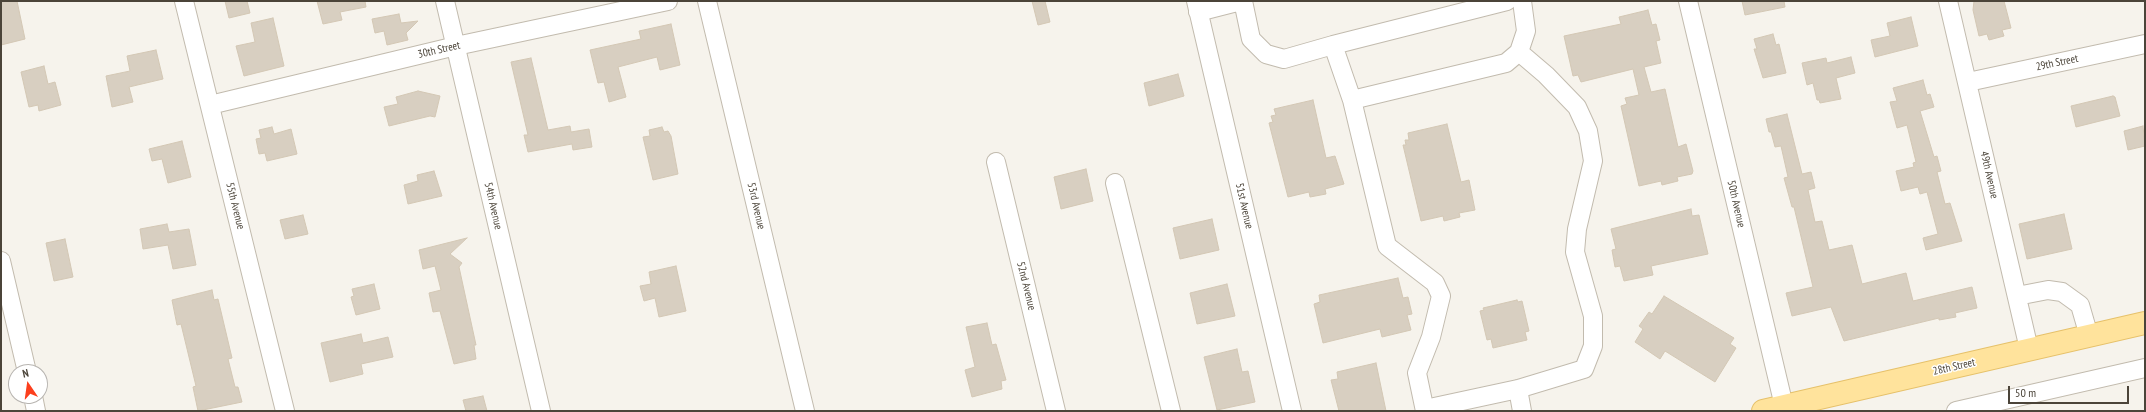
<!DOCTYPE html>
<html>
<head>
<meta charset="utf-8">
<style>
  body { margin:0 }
  #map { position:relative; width:2146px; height:412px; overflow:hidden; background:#f6f3ec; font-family:"PT Sans Narrow",sans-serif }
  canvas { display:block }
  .frame { position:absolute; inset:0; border:2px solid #4b4439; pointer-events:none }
  .north { position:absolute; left:8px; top:364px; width:40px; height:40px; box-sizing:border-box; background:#fff; border:1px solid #b7b4b0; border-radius:50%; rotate:347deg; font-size:11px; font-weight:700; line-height:16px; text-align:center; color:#4b4439 }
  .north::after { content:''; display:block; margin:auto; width:14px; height:18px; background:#fc3f1d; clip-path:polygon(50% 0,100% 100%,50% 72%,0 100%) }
  .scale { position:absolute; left:2008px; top:386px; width:121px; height:18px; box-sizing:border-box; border:2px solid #4b4439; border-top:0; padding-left:5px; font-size:12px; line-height:14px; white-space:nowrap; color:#4b4439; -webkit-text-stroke:3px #fff; paint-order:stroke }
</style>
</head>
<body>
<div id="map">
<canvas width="2146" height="412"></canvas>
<div class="frame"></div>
<div class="north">N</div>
<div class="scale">50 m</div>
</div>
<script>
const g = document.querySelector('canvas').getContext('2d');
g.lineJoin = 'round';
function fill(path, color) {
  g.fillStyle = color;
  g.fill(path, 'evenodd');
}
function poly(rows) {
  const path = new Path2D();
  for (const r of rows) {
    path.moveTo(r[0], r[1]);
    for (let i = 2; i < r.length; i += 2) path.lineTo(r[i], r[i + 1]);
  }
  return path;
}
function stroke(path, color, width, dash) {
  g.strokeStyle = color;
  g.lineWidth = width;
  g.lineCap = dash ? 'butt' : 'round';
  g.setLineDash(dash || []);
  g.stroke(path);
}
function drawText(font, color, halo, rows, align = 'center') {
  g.font = font + ' "PT Sans Narrow",sans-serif';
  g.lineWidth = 3;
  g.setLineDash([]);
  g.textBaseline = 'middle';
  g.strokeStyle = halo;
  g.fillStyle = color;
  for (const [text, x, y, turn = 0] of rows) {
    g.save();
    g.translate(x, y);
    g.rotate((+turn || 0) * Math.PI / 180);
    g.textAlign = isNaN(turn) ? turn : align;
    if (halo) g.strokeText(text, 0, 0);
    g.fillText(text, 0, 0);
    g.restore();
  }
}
const building = poly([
  [1,1,17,1,25,39,1,45,1,1],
  [225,1,247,1,250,13,229,18,225,1],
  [317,1,365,1,366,7,340,12,342,20,323,24,317,1],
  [1032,1,1045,1,1050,22,1038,25,1032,1],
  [1742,1,1784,1,1785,7,1745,15,1742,1],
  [1974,1,2004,1,2011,28,2002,30,2004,36,1989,40,1987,34,1979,36,1973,10,1974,1],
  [1648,10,1652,25,1656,24,1660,40,1656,41,1661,63,1644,67,1651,92,1665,89,1678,147,1686,144,1693,171,1692,174,1677,177,1678,181,1662,185,1661,181,1639,186,1621,106,1627,104,1625,98,1639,95,1633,69,1581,82,1578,75,1573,76,1564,36,1621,24,1619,17,1648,10],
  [399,14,401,23,418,21,406,33,408,40,387,45,384,31,375,33,372,19,399,14],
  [1911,17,1918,46,1875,57,1871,40,1890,36,1887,23,1911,17],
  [273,18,284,66,244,76,236,46,255,42,251,23,273,18],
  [671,24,680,65,660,70,657,57,618,67,626,97,609,102,604,82,598,83,590,50,641,39,639,31,671,24],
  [1773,34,1776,45,1779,44,1786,73,1763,78,1754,49,1757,49,1754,39,1773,34],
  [156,50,163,79,129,87,133,102,112,107,106,76,130,71,127,56,156,50],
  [1851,57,1855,73,1836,78,1841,99,1820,103,1819,100,1817,100,1813,83,1807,85,1802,63,1826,58,1827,63,1851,57],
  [531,58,548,130,570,126,571,132,589,129,592,147,573,150,572,144,528,152,524,135,528,135,511,62,531,58],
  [44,66,48,84,55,82,61,105,39,111,38,105,29,107,21,72,44,66],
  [1178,74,1184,96,1149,106,1144,83,1178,74],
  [1923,80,1927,95,1930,94,1934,107,1920,111,1934,157,1937,156,1941,171,1937,172,1945,204,1950,203,1962,241,1926,250,1923,238,1938,234,1927,192,1920,194,1918,187,1901,191,1896,171,1914,167,1913,163,1916,162,1907,125,1897,128,1890,102,1897,101,1893,88,1923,80],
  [418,91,440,96,435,117,430,116,389,126,384,107,398,104,396,97,418,91],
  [2113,96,2115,97,2120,116,2076,127,2071,106,2113,96],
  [1313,100,1326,158,1335,156,1344,184,1325,189,1326,194,1310,197,1309,192,1288,197,1269,123,1273,122,1271,116,1276,115,1274,109,1313,100],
  [1787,114,1802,174,1811,172,1815,188,1808,190,1815,222,1822,221,1829,250,1852,245,1862,284,1906,273,1913,301,1972,287,1977,308,1955,313,1956,317,1939,320,1939,318,1844,341,1831,307,1792,316,1786,293,1813,287,1794,207,1792,207,1784,178,1788,177,1781,146,1775,147,1771,132,1769,132,1766,119,1787,114],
  [1447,124,1461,182,1469,180,1475,210,1459,213,1460,217,1444,221,1443,216,1421,221,1403,145,1406,145,1405,140,1409,140,1408,133,1447,124],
  [2143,126,2145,146,2128,150,2124,131,2143,126],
  [272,127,274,134,291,129,297,154,267,161,265,153,259,154,256,139,261,138,259,130,272,127],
  [662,127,664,132,668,131,671,136,678,174,653,180,643,137,650,136,649,130,662,127],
  [182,141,191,177,168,183,162,159,152,161,149,149,182,141],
  [1086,169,1093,201,1061,209,1054,177,1086,169],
  [434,171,442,196,408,204,404,185,418,181,417,175,434,171],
  [1691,209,1692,216,1699,215,1708,254,1651,266,1653,275,1624,281,1620,266,1615,267,1612,250,1616,249,1611,229,1691,209],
  [2064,214,2072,249,2027,259,2019,224,2064,214],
  [303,215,308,234,285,239,280,220,303,215],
  [1212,219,1219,250,1180,259,1173,228,1212,219],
  [167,224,169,232,189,229,196,265,173,269,168,245,143,249,140,229,167,224],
  [467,238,450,254,462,263,459,267,476,345,474,345,476,359,454,364,440,311,433,312,429,293,441,290,435,266,423,269,419,250,467,238],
  [65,239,73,277,54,281,46,243,65,239],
  [676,266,686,311,659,317,655,298,644,301,640,286,651,284,649,272,676,266],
  [1398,278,1403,298,1408,297,1412,314,1407,315,1411,330,1382,337,1380,329,1323,343,1314,304,1320,302,1319,295,1398,278],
  [374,284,380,309,356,315,351,297,354,296,352,289,374,284],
  [1227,284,1235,316,1197,324,1190,293,1227,284],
  [212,290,214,300,218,299,232,358,228,359,235,387,238,387,242,402,198,411,193,387,196,386,181,324,177,325,172,300,212,290],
  [1664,296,1734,338,1730,344,1736,348,1715,382,1665,351,1660,359,1635,342,1643,329,1639,326,1649,312,1652,314,1664,296],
  [1517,300,1518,302,1522,301,1529,331,1525,332,1527,340,1493,348,1491,339,1487,340,1480,311,1484,310,1483,308,1517,300],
  [987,323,992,345,996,344,1006,380,1001,381,1002,389,972,397,965,370,975,367,966,327,987,323],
  [361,334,363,343,388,337,393,357,361,364,363,374,330,382,321,343,361,334],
  [1237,349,1242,372,1248,371,1255,402,1217,410,1204,357,1237,349],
  [1376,363,1386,411,1339,411,1331,380,1338,379,1337,372,1376,363],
  [483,396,487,411,466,411,463,400,483,396]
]);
fill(building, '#d8cfc1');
stroke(building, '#d3c7b4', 1);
const minor = poly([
  [184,1,285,411],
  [445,1,541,411],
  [707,1,805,411],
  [1196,1,1292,411],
  [1243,1,1251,39,1266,54,1284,59,1333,45,1352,100,1387,246,1435,283,1441,296,1431,337,1417,373,1425,411],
  [1688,1,1784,406],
  [1948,1,2029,349],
  [1198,12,1241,1],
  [1333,45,1507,1],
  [1968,82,2145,44],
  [1352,100,1506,63,1519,52,1526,31,1522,1],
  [210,105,456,46,668,1],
  [996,162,1056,411],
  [1115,183,1171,411],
  [1,261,27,372],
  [2017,296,2048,290,2062,292,2080,305,2089,336],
  [1518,389,1522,411],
  [33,396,36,411],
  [1425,409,1518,389,1584,369,1593,346,1593,316,1575,252,1577,229,1593,161,1588,131,1577,107,1546,75,1519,52],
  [1956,411,2145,368]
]);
const major = poly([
  [1763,411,2145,323]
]);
stroke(minor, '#c2bbae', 20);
stroke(major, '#e6c16a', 24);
stroke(minor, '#fff', 18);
stroke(major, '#ffe39c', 22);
drawText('11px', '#4b4439', '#fff', [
  ["30th Street",439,50,-13],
  ["29th Street",2057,63,-12],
  ["49th Avenue",1989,175,77],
  ["50th Avenue",1736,204,77],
  ["55th Avenue",235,206,76],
  ["54th Avenue",493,206,77],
  ["53rd Avenue",756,206,77],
  ["51st Avenue",1244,206,77],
  ["52nd Avenue",1026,286,76],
  ["28th Street",1954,367,-13]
]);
</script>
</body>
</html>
